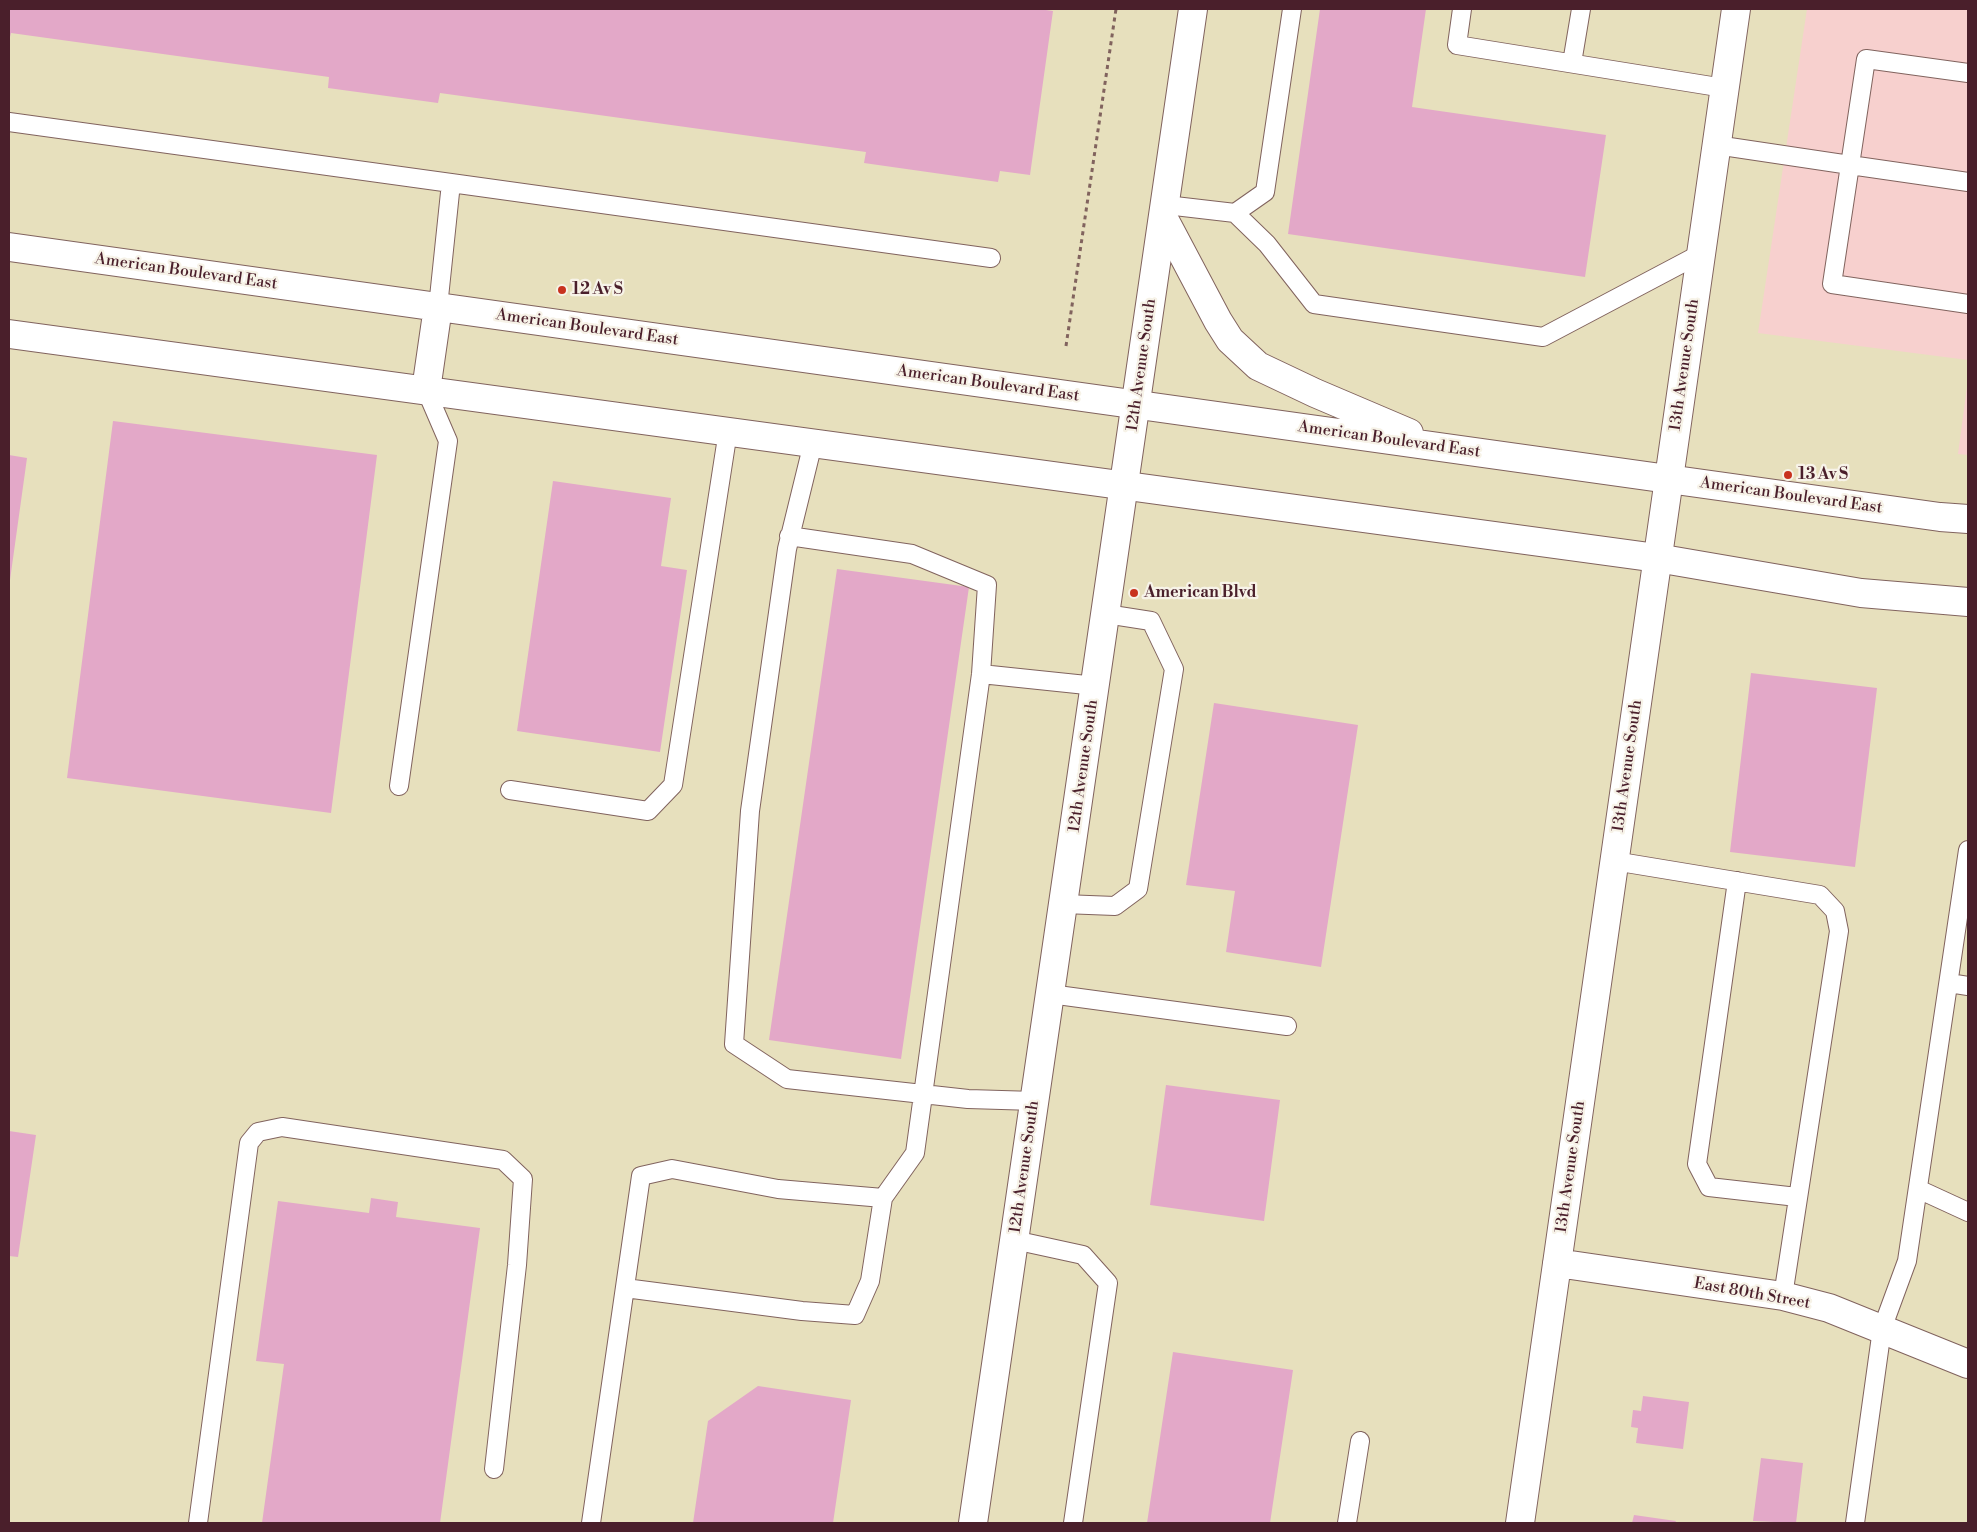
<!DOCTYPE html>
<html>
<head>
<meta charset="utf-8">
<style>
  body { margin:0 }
  #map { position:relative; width:1977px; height:1532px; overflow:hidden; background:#e7e0bd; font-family:"Libre Bodoni",serif }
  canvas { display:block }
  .frame { position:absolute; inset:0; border:10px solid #4a1f2b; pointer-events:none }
</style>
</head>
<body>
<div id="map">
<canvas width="1977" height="1532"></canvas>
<div class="frame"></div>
</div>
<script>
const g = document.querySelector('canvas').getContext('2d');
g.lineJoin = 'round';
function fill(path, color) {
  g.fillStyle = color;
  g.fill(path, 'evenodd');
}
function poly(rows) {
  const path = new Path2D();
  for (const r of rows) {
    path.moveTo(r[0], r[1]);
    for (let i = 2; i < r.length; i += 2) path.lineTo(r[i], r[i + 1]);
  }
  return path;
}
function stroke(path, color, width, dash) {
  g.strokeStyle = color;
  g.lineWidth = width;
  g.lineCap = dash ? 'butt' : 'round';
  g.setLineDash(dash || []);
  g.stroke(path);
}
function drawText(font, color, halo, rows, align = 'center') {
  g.font = font + ' "Libre Bodoni",serif';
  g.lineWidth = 4.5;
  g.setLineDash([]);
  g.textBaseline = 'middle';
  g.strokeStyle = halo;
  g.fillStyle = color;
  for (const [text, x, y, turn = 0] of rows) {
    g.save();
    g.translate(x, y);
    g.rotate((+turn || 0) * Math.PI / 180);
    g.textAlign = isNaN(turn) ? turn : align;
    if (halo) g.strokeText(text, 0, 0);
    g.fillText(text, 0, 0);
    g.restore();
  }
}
fill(poly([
  [1807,9,1968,9,1968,360,1758,333],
  [1968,379,1968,455,1958,454]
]), '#f7d0ce');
fill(poly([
  [9,9,1039,9,1053,11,1030,175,1000,171,998,182,864,163,866,152,440,93,438,103,328,88,329,77,11,33,9,41],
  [1320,9,1426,9,1412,107,1606,135,1585,277,1288,234],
  [113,421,377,455,331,813,67,778],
  [9,455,27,458,10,580,9,580],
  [553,481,671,498,661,566,687,570,660,752,517,731],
  [837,569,969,587,901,1059,769,1040],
  [1751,673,1877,688,1855,867,1730,852],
  [1214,703,1358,725,1321,967,1226,952,1235,891,1186,885],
  [1166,1085,1280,1100,1264,1221,1150,1205],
  [9,1131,36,1135,18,1257,9,1256],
  [371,1198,398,1202,396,1217,480,1228,440,1523,262,1523,284,1364,256,1361,278,1201,369,1213],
  [1173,1352,1293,1370,1270,1523,1147,1523],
  [758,1386,851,1400,833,1523,693,1523,708,1421],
  [1643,1396,1689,1402,1683,1449,1636,1443,1638,1428,1631,1427,1633,1410,1641,1411],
  [1761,1458,1803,1463,1796,1523,1753,1521],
  [1634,1515,1676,1521,1675,1523,1632,1523]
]), '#e3a8c8');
const service = poly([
  [1462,9,1457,45,1724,88],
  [1572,63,1581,9],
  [9,122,451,183,438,307],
  [1716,145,1850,165,1866,59,1968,73],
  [1968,182,1850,165,1832,284,1968,304],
  [451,183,991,258],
  [1166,205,1235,213,1267,244,1314,304,1543,337,1700,254],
  [1235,213,1265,192,1292,9],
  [813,443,787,549,750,811,734,1044,787,1079,968,1099,1035,1101],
  [981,674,1096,686],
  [399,786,448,441,426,390],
  [510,790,648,811,673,785,728,431],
  [1614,861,1820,895,1835,911,1839,931,1783,1296],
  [1737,881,1697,1164,1709,1187,1797,1197],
  [1063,904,1115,906,1138,889,1174,669,1151,621,1106,614],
  [1949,983,1968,986],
  [1050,994,1287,1026],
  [1918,1189,1968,1212],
  [1014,1240,1083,1255,1108,1283,1073,1523],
  [625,1288,802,1311,855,1315,870,1281,883,1198],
  [198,1523,249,1143,258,1132,282,1127,503,1160,523,1179,517,1265,494,1469],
  [591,1523,641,1176,672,1169,778,1189,883,1198,915,1153,981,674,987,585,912,554,789,536],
  [1347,1523,1360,1441],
  [1855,1523,1882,1329,1907,1261,1968,850]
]);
const minor = poly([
  [1557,1263,1783,1296,1829,1308,1968,1364],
  [1520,1523,1736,9]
]);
const tertiary = poly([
  [973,1523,1193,9]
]);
const secondary = poly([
  [1164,219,1218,321,1230,340,1258,366,1315,393,1409,433],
  [9,247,1940,517,1968,519],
  [9,334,1657,558,1861,593,1968,602],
  [426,390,438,307]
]);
stroke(service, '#81635e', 20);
stroke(minor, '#81635e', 30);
stroke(tertiary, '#81635e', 30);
stroke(secondary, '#81635e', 30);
stroke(poly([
  [1066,346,1116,9]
]), '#81635e', 3, [4, 4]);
stroke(service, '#fff', 18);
stroke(minor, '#fff', 28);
stroke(tertiary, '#fff', 28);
stroke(secondary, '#fff', 28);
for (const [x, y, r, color] of [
  [562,290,5,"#c8321e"],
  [1788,475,5,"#c8321e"],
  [1134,593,5,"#c8321e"]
]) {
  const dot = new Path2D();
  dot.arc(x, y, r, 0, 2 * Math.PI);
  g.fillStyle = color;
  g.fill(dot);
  stroke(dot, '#f7f3e8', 2);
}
drawText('16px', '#4a1f2b', '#f7f3e8', [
  ["American Boulevard East",186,272,8],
  ["American Boulevard East",587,328,8],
  ["12th Avenue South",1142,365,-82],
  ["13th Avenue South",1685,365,-82],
  ["American Boulevard East",988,384,8],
  ["American Boulevard East",1389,440,8],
  ["American Boulevard East",1791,496,8],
  ["12th Avenue South",1084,766,-82],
  ["13th Avenue South",1628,766,-82],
  ["12th Avenue South",1025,1167,-82],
  ["13th Avenue South",1571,1167,-82],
  ["East 80th Street",1752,1294,10]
]);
drawText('bold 16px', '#4a1f2b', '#f7f3e8', [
  ["12 Av S",572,290],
  ["13 Av S",1798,475],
  ["American Blvd",1144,593]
], 'left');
</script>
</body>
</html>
